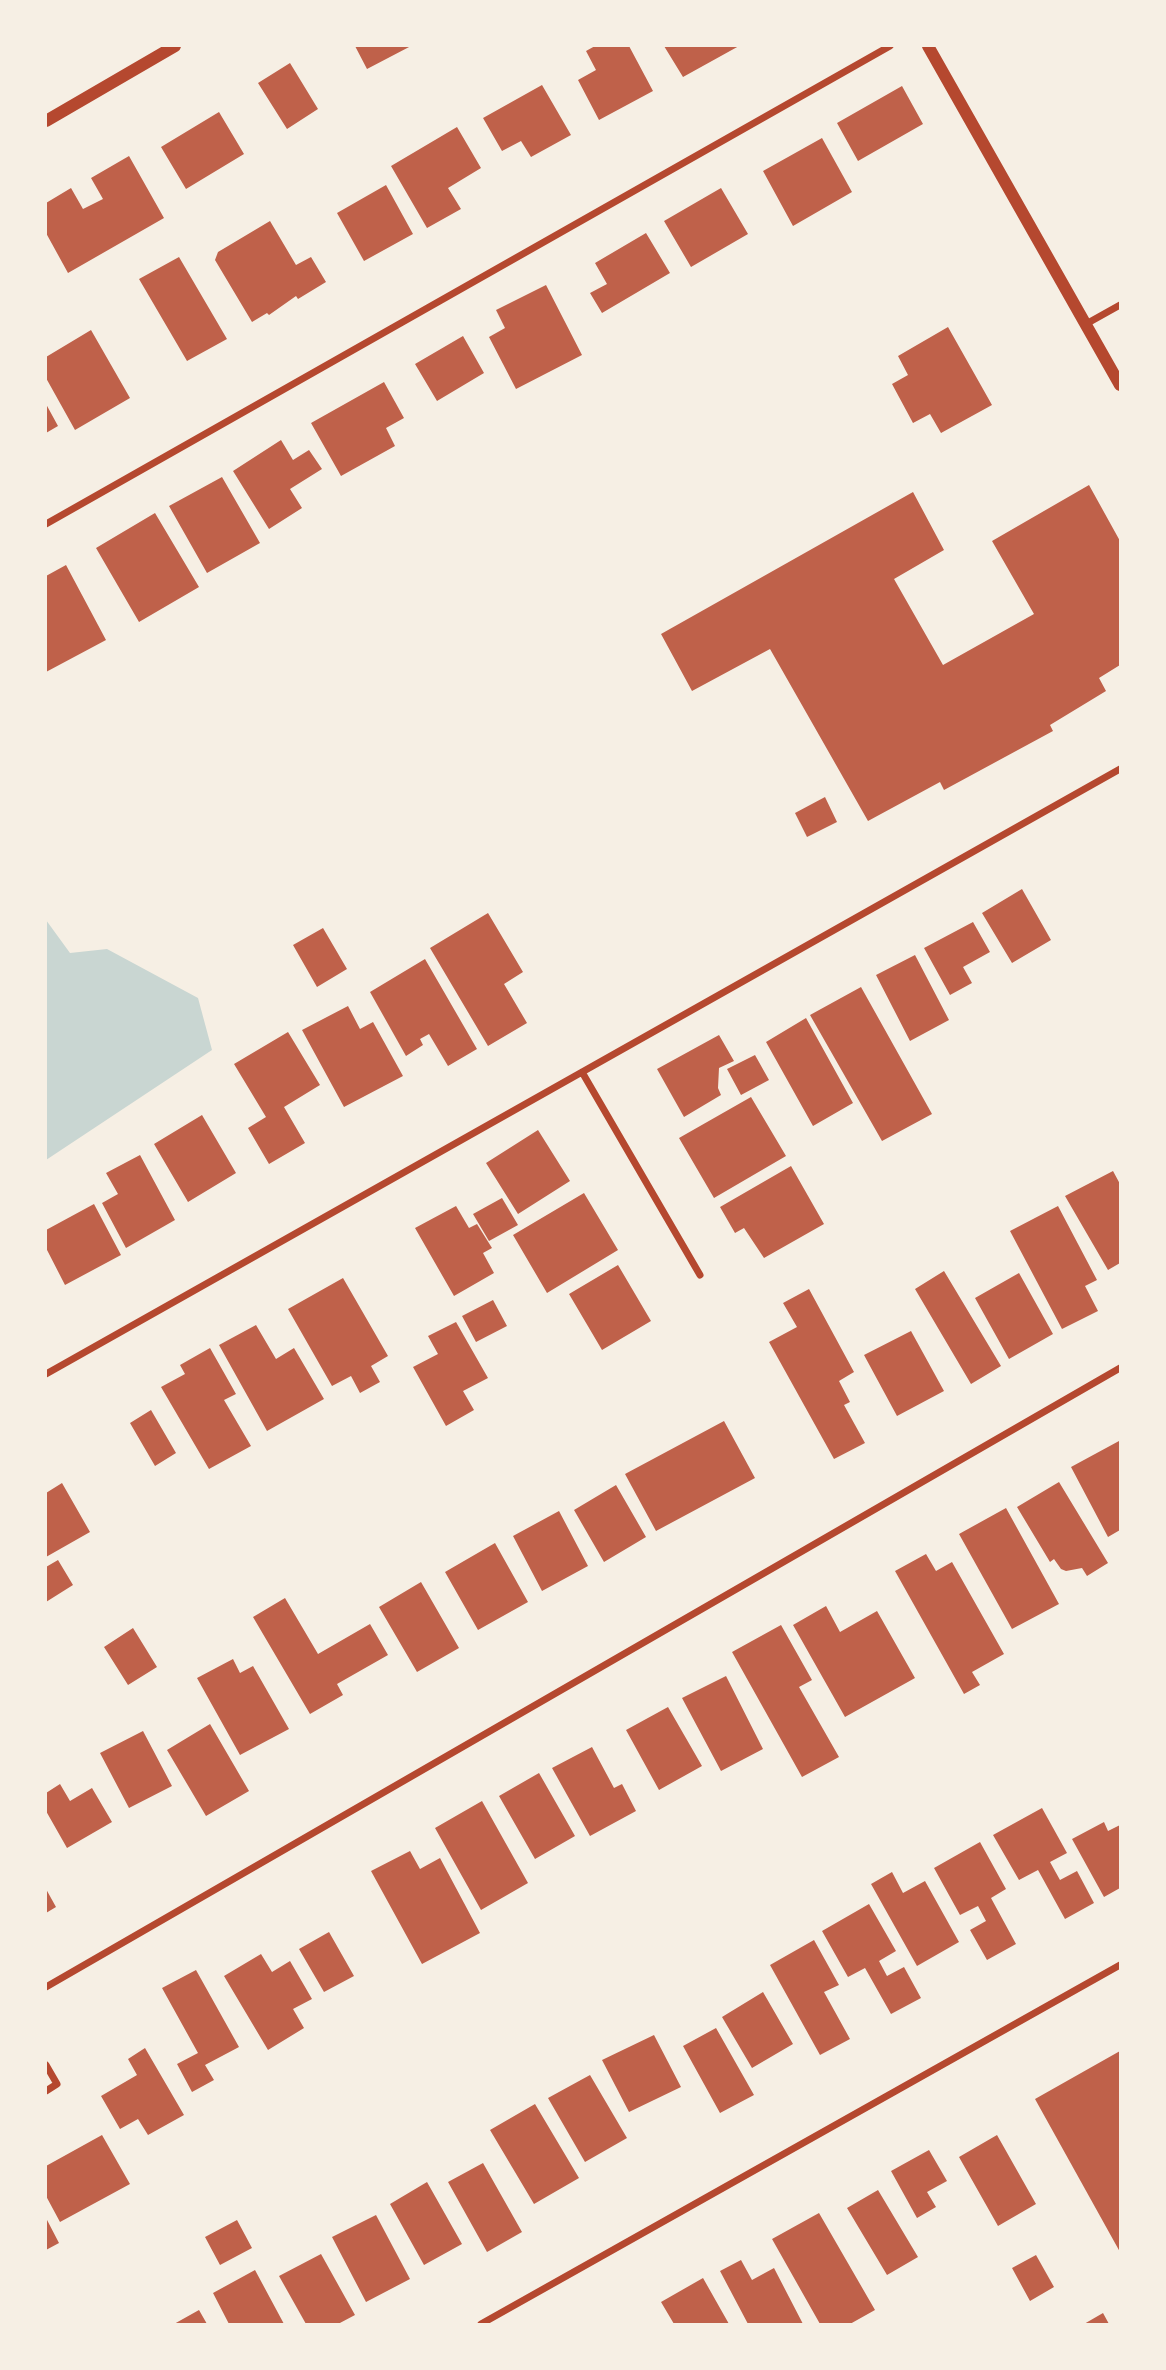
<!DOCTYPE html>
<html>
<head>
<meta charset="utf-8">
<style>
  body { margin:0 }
  #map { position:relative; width:1166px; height:2370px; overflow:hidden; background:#f6efe4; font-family:"DM Sans",sans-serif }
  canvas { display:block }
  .frame { position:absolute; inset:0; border:47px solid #f6efe4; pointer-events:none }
</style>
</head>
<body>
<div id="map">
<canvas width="1166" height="2370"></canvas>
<div class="frame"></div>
</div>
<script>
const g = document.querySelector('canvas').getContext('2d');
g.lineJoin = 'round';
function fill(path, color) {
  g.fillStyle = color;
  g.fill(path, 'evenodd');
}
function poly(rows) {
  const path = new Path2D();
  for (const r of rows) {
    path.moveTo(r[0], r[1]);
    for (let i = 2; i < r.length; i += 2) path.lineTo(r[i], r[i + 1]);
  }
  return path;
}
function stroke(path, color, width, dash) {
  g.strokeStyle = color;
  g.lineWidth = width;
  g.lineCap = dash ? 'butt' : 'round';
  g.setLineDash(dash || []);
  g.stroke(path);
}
fill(poly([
  [46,920,70,953,107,949,198,998,212,1050,46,1160]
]), '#c9d6d2');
fill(poly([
  [355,46,411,46,367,69],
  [595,46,629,46,653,91,599,120,578,80,596,70,586,51],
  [664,46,739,46,683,77],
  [290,63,318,109,287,129,258,83],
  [542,85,571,135,531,157,521,141,502,151,483,118],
  [902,86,923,124,858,161,837,123],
  [219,112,244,154,186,189,161,147],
  [457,127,481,168,448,188,461,209,427,228,391,166],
  [822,138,852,192,793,226,763,171],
  [129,156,164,218,68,273,46,233,46,203,71,188,83,209,103,199,91,178],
  [386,185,413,234,364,261,337,213],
  [721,188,748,234,691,267,664,221],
  [270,221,296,265,311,257,326,282,298,299,296,296,269,315,267,313,252,322,215,260,218,252],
  [646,233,670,273,602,313,590,293,607,284,595,263],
  [179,257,227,339,187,361,139,279],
  [546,285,582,355,516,389,489,337,505,328,496,310],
  [948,327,992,405,941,433,930,414,913,423,892,384,908,375,898,356],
  [91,330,130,398,75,430,46,378,46,357],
  [463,336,484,373,437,401,415,364],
  [384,382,404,418,386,428,395,446,341,476,311,423],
  [46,404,58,426,46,433],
  [281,440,293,460,309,450,322,469,290,489,302,508,269,529,233,471],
  [222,477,260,543,207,573,169,506],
  [1089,485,1120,541,1120,665,1099,678,1106,691,1050,725,1053,731,944,790,940,782,868,821,770,649,692,691,661,634,913,492,944,550,894,579,943,665,1034,614,992,541],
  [155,513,199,587,139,622,96,548],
  [66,565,106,640,46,672,46,576],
  [825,797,837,822,807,837,795,813],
  [1022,889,1051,940,1012,963,982,913],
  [488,913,523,972,504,984,527,1023,488,1046,430,948],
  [973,922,990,952,963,967,972,983,950,995,924,948],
  [323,928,347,969,317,987,293,945],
  [915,955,949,1020,910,1041,876,975],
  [425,959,477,1049,448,1066,429,1034,420,1039,423,1045,406,1056,370,992],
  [861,987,932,1114,882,1141,810,1015],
  [348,1006,360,1029,373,1022,403,1076,344,1107,302,1030],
  [806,1018,853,1103,813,1126,766,1042],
  [288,1032,320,1085,284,1107,305,1143,269,1164,248,1128,266,1117,234,1064],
  [719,1035,734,1061,719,1068,718,1088,721,1095,684,1117,657,1069],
  [755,1055,769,1080,741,1095,727,1069],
  [751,1097,786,1156,714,1198,679,1138],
  [202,1115,236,1173,188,1202,154,1144],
  [538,1130,570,1181,518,1214,486,1163],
  [140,1155,175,1220,126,1248,102,1203,118,1194,106,1173],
  [791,1166,824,1224,764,1258,744,1228,735,1233,720,1207],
  [1113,1171,1120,1184,1120,1263,1108,1270,1065,1196],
  [584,1193,618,1250,547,1293,513,1235],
  [502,1198,518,1225,489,1241,473,1214],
  [94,1204,121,1255,65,1285,46,1248,46,1230],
  [456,1206,469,1228,477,1224,492,1248,483,1253,494,1273,454,1296,415,1228],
  [1058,1206,1097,1280,1085,1286,1098,1311,1062,1329,1010,1231],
  [618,1265,651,1321,602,1350,569,1294],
  [944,1271,1001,1366,971,1384,915,1289],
  [1019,1273,1053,1334,1009,1359,975,1298],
  [343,1278,388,1356,371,1366,380,1382,360,1393,351,1376,332,1386,288,1309],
  [809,1289,854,1372,839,1381,850,1402,844,1405,865,1443,834,1459,769,1342,797,1327,783,1303],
  [493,1300,507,1326,476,1342,462,1316],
  [456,1322,488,1378,463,1391,474,1410,446,1426,413,1367,438,1354,428,1336],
  [256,1325,276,1359,294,1348,324,1399,267,1431,219,1345],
  [911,1331,944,1391,897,1416,864,1355],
  [210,1348,236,1394,224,1400,251,1446,209,1469,161,1387,185,1374,180,1365],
  [151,1410,176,1453,155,1466,130,1423],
  [724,1421,755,1478,656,1531,625,1474],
  [1119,1441,1120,1445,1120,1530,1108,1537,1071,1467],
  [1059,1482,1108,1563,1087,1576,1082,1568,1066,1571,1061,1569,1054,1559,1050,1562,1017,1507],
  [62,1483,90,1532,46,1557,46,1493],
  [616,1485,646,1537,604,1562,574,1510],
  [1006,1508,1059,1604,1012,1629,959,1534],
  [559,1511,588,1566,542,1591,513,1536],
  [495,1543,528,1602,478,1630,445,1572],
  [926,1554,936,1571,952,1562,1004,1654,972,1672,980,1685,964,1694,895,1571],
  [58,1560,73,1585,46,1602,46,1567],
  [421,1582,459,1648,417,1672,379,1607],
  [285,1598,318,1654,370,1624,388,1655,337,1684,343,1695,310,1714,253,1617],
  [826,1606,840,1632,877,1611,915,1678,845,1717,793,1625],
  [781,1625,812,1680,799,1687,839,1757,802,1777,732,1652],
  [133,1628,157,1667,128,1685,104,1647],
  [233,1659,240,1673,253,1666,289,1729,240,1755,197,1678],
  [726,1676,763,1749,721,1771,682,1698],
  [668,1707,702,1766,659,1790,626,1730],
  [210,1724,249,1791,206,1816,167,1750],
  [143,1731,172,1786,129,1808,100,1753],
  [592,1747,614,1788,622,1784,636,1811,590,1836,552,1768],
  [539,1773,575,1836,535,1859,499,1796],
  [60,1784,70,1801,92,1788,112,1822,67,1848,46,1811,46,1793],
  [482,1801,528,1883,481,1910,435,1828],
  [1042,1808,1067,1853,1050,1862,1060,1880,1077,1871,1094,1903,1065,1919,1038,1870,1019,1880,993,1835],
  [1104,1822,1108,1831,1120,1825,1120,1888,1104,1897,1072,1839],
  [980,1842,1006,1889,991,1898,1016,1944,987,1960,970,1930,986,1921,978,1906,960,1915,934,1868],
  [410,1851,420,1869,440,1858,480,1933,422,1964,371,1871],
  [892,1872,903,1893,925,1881,959,1942,917,1966,871,1884],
  [46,1889,56,1907,46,1913],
  [869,1904,896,1951,879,1961,887,1976,904,1967,921,1998,891,2014,865,1968,848,1977,822,1931],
  [329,1932,354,1976,324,1992,299,1949],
  [814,1940,839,1985,824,1992,850,2039,820,2055,770,1965],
  [261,1954,272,1972,290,1961,312,1999,293,2009,304,2028,268,2050,224,1976],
  [196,1970,239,2047,205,2065,214,2080,192,2092,177,2064,198,2053,162,1988],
  [763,1992,793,2044,752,2068,722,2017],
  [716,2028,754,2095,720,2113,683,2046],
  [654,2035,681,2087,629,2112,602,2060],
  [145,2048,184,2115,148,2135,138,2119,120,2129,101,2096,137,2075,128,2059],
  [1120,2051,1120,2252,1035,2099],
  [590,2075,627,2138,585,2162,548,2098],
  [535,2104,579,2178,534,2204,490,2130],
  [102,2135,130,2184,60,2222,46,2196,46,2166],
  [997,2135,1036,2204,998,2226,959,2157],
  [929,2150,947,2181,927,2192,936,2207,917,2218,891,2171],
  [483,2163,522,2232,487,2252,448,2182],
  [427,2182,462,2244,424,2265,390,2204],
  [878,2190,918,2257,887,2275,847,2208],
  [819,2213,875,2310,850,2324,820,2324,772,2239],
  [376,2215,410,2279,366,2302,332,2237],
  [46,2218,59,2243,46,2250],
  [237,2220,252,2248,220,2265,205,2237],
  [321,2254,355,2315,338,2324,306,2324,279,2276],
  [1036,2255,1054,2287,1030,2301,1012,2268],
  [741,2260,752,2280,774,2268,803,2324,748,2324,720,2271],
  [255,2270,284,2324,229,2324,213,2293],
  [703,2278,729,2324,674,2324,661,2302],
  [199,2310,207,2324,174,2324],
  [1103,2313,1109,2324,1084,2324]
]), '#bf614a');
stroke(poly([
  [1086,324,1120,305],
  [46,524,890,46],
  [582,1072,700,1275],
  [46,1374,1120,769],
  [46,1987,1120,1368],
  [46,2065,57,2084,46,2091],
  [481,2324,1120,1965]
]), '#b5482f', 7);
stroke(poly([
  [928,46,1120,385],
  [46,121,175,46]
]), '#b5482f', 12);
</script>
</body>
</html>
